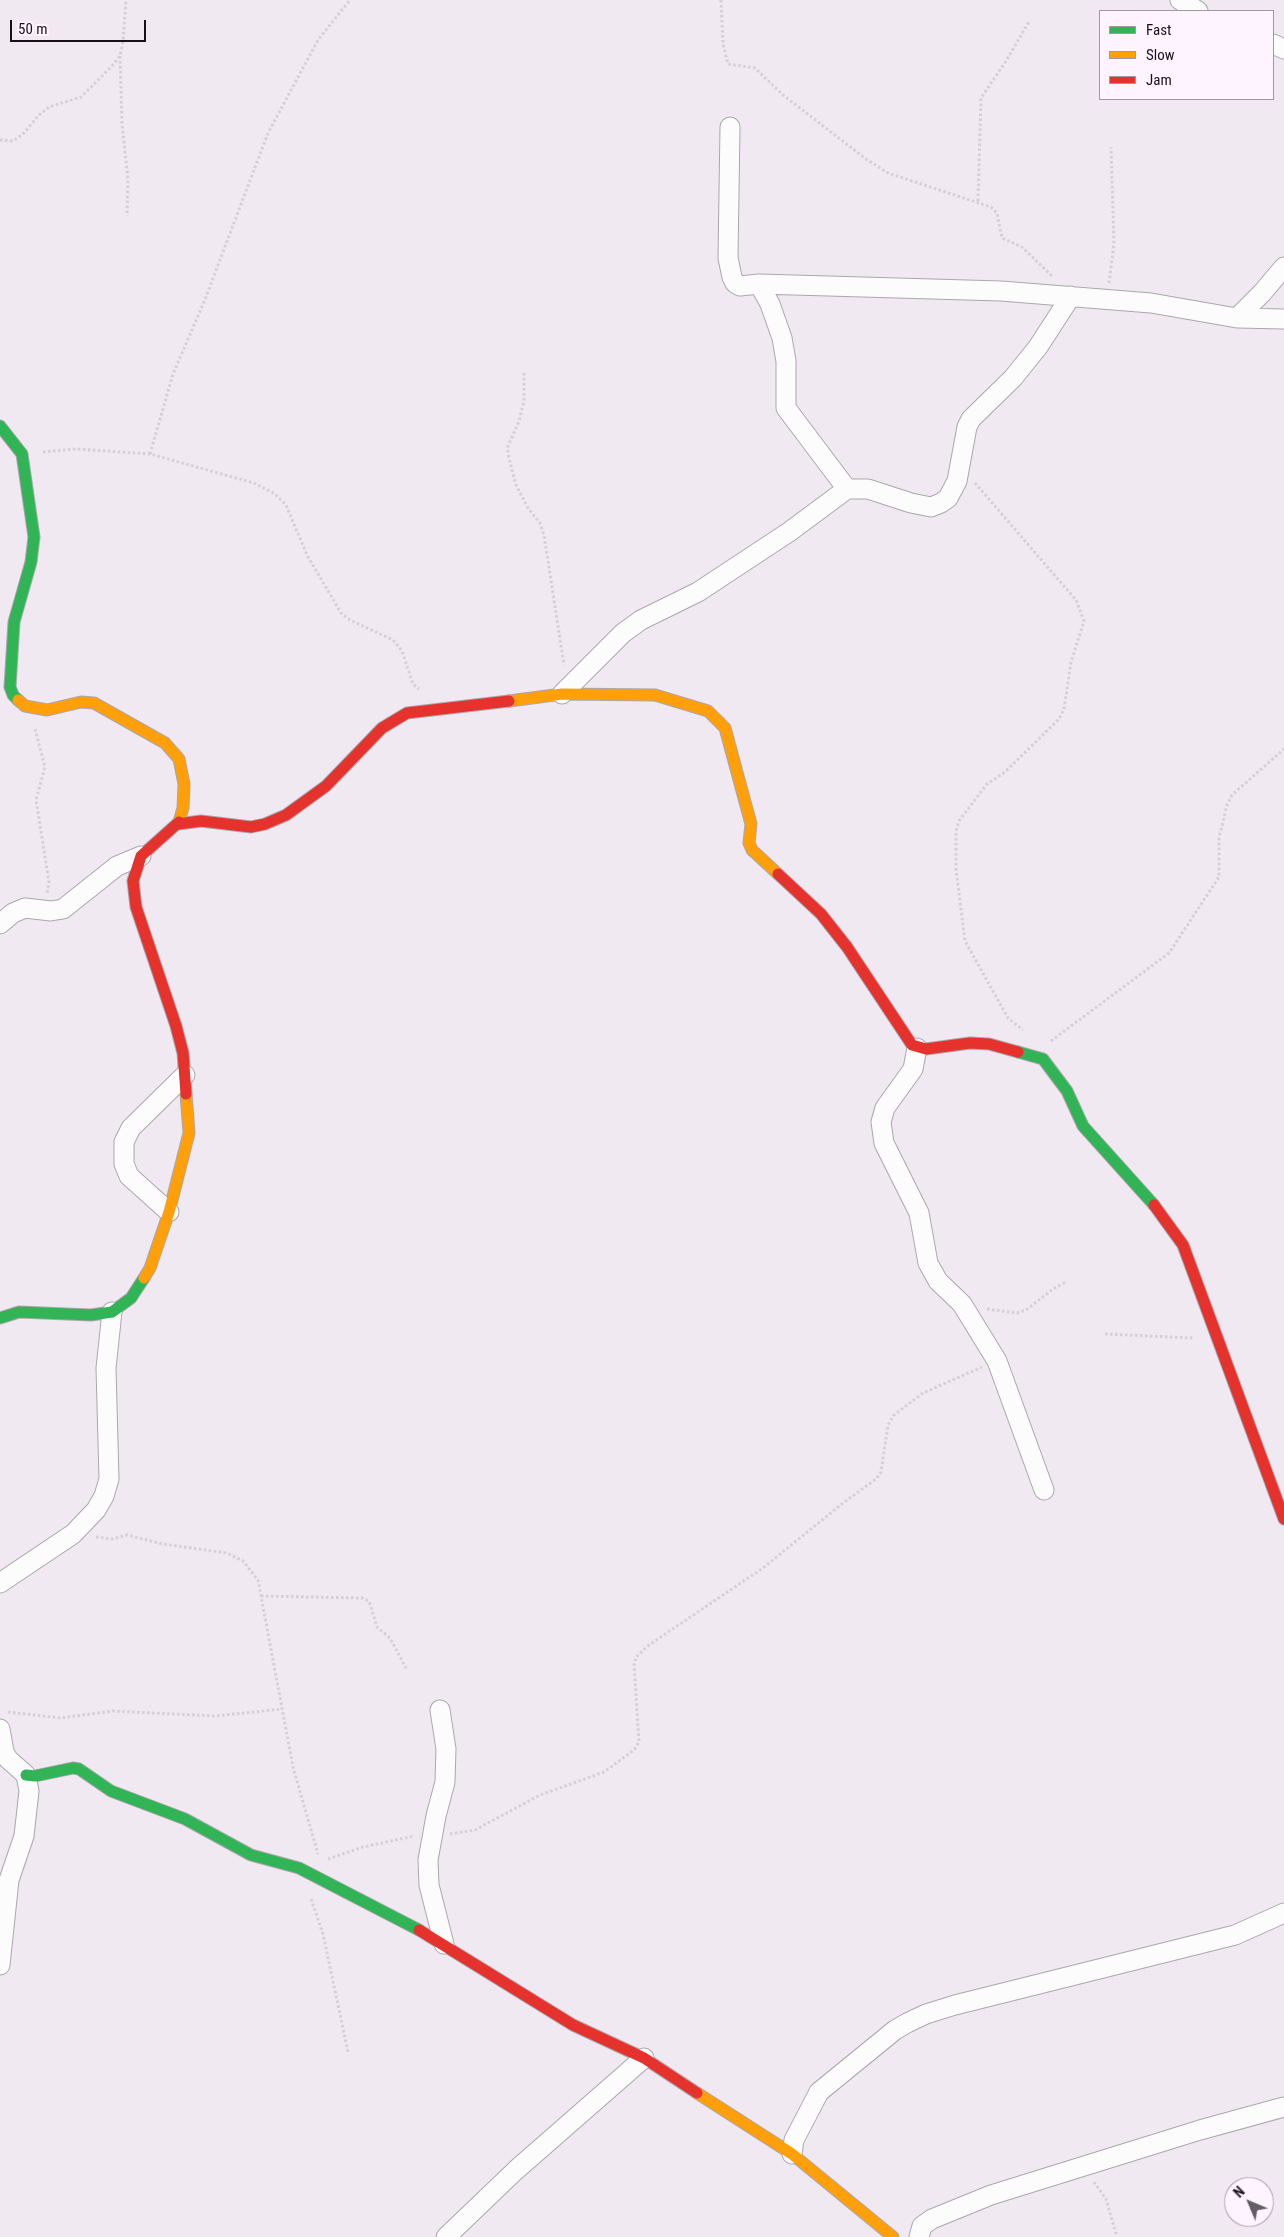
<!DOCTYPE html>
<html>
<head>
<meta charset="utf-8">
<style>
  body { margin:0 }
  #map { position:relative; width:1284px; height:2237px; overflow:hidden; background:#f1e9f2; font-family:"Roboto Condensed",sans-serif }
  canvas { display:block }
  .legend { position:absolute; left:1099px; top:10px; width:175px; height:90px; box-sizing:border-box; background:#fef4ff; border:1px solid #a199a2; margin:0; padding:6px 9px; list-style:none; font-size:15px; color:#161117 }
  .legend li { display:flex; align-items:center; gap:10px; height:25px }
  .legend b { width:25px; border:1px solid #a199a2 }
  .north { position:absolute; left:1224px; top:2177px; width:50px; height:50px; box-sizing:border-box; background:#fef4ff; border:1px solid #a199a2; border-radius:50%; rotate:315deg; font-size:14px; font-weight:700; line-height:20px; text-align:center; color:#161117 }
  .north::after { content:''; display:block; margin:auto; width:18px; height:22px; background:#635d64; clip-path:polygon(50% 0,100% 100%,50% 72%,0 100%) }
  .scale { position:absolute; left:10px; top:20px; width:136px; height:22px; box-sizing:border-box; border:2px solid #161117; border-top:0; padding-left:6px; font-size:15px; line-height:18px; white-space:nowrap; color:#161117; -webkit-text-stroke:4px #fef4ff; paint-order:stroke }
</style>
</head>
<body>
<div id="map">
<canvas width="1284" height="2237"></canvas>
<ul class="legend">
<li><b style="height:6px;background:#30b455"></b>Fast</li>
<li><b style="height:6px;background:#ff9f0a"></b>Slow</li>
<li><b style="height:6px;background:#e5322d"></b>Jam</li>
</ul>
<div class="north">N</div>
<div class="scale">50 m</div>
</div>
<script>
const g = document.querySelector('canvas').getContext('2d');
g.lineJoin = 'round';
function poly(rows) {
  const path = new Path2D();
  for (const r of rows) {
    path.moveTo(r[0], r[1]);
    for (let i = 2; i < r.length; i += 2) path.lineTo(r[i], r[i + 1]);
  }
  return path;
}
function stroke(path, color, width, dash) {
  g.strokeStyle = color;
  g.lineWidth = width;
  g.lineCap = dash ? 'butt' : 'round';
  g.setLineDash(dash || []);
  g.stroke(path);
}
const street = poly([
  [1180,0,1198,11],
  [1273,44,1284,49],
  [730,127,728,258,732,277,735,283,740,286,759,284,1001,291,1151,303,1237,318,1284,319],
  [759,284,770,304,782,338,786,361,786,408,847,489],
  [1237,318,1262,293,1284,267],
  [562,694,623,633,641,620,698,592,789,532,847,489,868,489,911,503,931,507,941,503,948,498,957,481,967,427,971,419,1013,378,1038,347,1071,296],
  [0,924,13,913,25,908,51,911,63,909,117,866,141,856],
  [917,1048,913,1069,885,1108,881,1122,884,1143,919,1213,928,1263,938,1281,962,1304,997,1361,1044,1490],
  [169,1212,129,1176,124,1164,124,1142,131,1128,185,1075],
  [0,1583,73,1534,96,1510,104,1496,109,1479,106,1368,112,1312],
  [440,1710,446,1749,445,1782,436,1816,428,1860,429,1885,444,1944],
  [0,1729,4,1752,8,1759,26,1775,29,1791,24,1836,9,1880,0,1965],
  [792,2154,794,2140,819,2092,895,2030,907,2023,926,2014,955,2005,1235,1935,1284,1913],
  [446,2237,516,2170,644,2058],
  [919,2237,922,2226,932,2219,991,2195,1200,2130,1284,2107]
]);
const fast = poly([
  [0,426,22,454,34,537,31,562,14,622,10,687,13,695,18,700],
  [1018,1052,1043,1059,1067,1091,1083,1126,1154,1205],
  [0,1318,19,1312,91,1315,112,1312,131,1298,144,1278],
  [26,1775,35,1776,73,1768,79,1769,111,1791,185,1819,251,1855,299,1868,419,1930]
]);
const slow = poly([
  [18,700,25,706,47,710,81,702,94,703,165,743,179,759,184,784,183,808,179,822],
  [509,701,562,694,655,695,708,711,725,728,751,824,749,843,752,850,778,874],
  [144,1278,150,1268,169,1212,189,1133,186,1094],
  [697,2093,792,2154,893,2237]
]);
const jam = poly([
  [179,822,141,856,133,881,136,907,176,1026,183,1053,186,1094],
  [178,824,201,821,251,827,265,824,286,815,326,786,382,728,407,713,509,701],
  [778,874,821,914,847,947,912,1045,926,1049,970,1043,989,1044,1018,1052],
  [1154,1205,1183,1245,1284,1519],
  [419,1930,573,2025,644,2058,697,2093]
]);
stroke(street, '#aca6ad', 21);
stroke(fast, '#aca6ad', 13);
stroke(slow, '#aca6ad', 13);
stroke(jam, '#aca6ad', 13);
stroke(poly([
  [721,0,723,44,728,64,755,68,783,95,866,159,888,173,991,207,997,213,1002,238,1022,247,1053,277],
  [120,56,122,124,128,180,127,216],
  [0,140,13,141,24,133,39,115,49,107,81,97,111,67,120,56,123,42,126,0],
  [978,201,981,98,1006,61,1030,20],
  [1109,283,1114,244,1111,147],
  [524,373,524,401,519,421,508,446,508,454,516,485,528,508,540,523,544,535,564,665],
  [43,452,77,449,150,454,254,483,275,494,286,505,307,555,341,613,350,620,393,640,402,651,413,684,419,689],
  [150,454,173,374,204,302,268,133,318,40,350,0],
  [975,483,1076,600,1084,621,1071,662,1064,709,1059,719,1005,772,987,784,959,821,956,831,956,869,965,941,1008,1018,1023,1030],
  [35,729,45,767,36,800,49,882,47,894],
  [1051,1041,1169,953,1219,877,1219,838,1227,805,1232,795,1284,749],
  [987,1309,1017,1313,1026,1310,1053,1289,1066,1282],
  [1105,1334,1193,1338],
  [96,1537,112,1539,127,1535,163,1544,227,1553,243,1561,258,1580,293,1767,318,1854],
  [261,1596,362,1598,369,1601,377,1627,390,1638,406,1668],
  [8,1712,61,1718,113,1711,216,1716,282,1709],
  [450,1834,475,1830,540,1795,604,1772,634,1750,639,1742,634,1663,636,1657,649,1645,763,1568,843,1503,876,1479,881,1472,888,1425,894,1415,923,1393,982,1367],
  [328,1859,363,1847,414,1836],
  [311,1899,323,1934,348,2052],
  [1094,2182,1106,2199,1117,2237]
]), '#d3d0d3', 3, [2.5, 2.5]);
stroke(street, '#fdfcfd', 19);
stroke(fast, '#30b455', 11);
stroke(slow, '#ff9f0a', 11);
stroke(jam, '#e5322d', 11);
</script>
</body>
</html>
